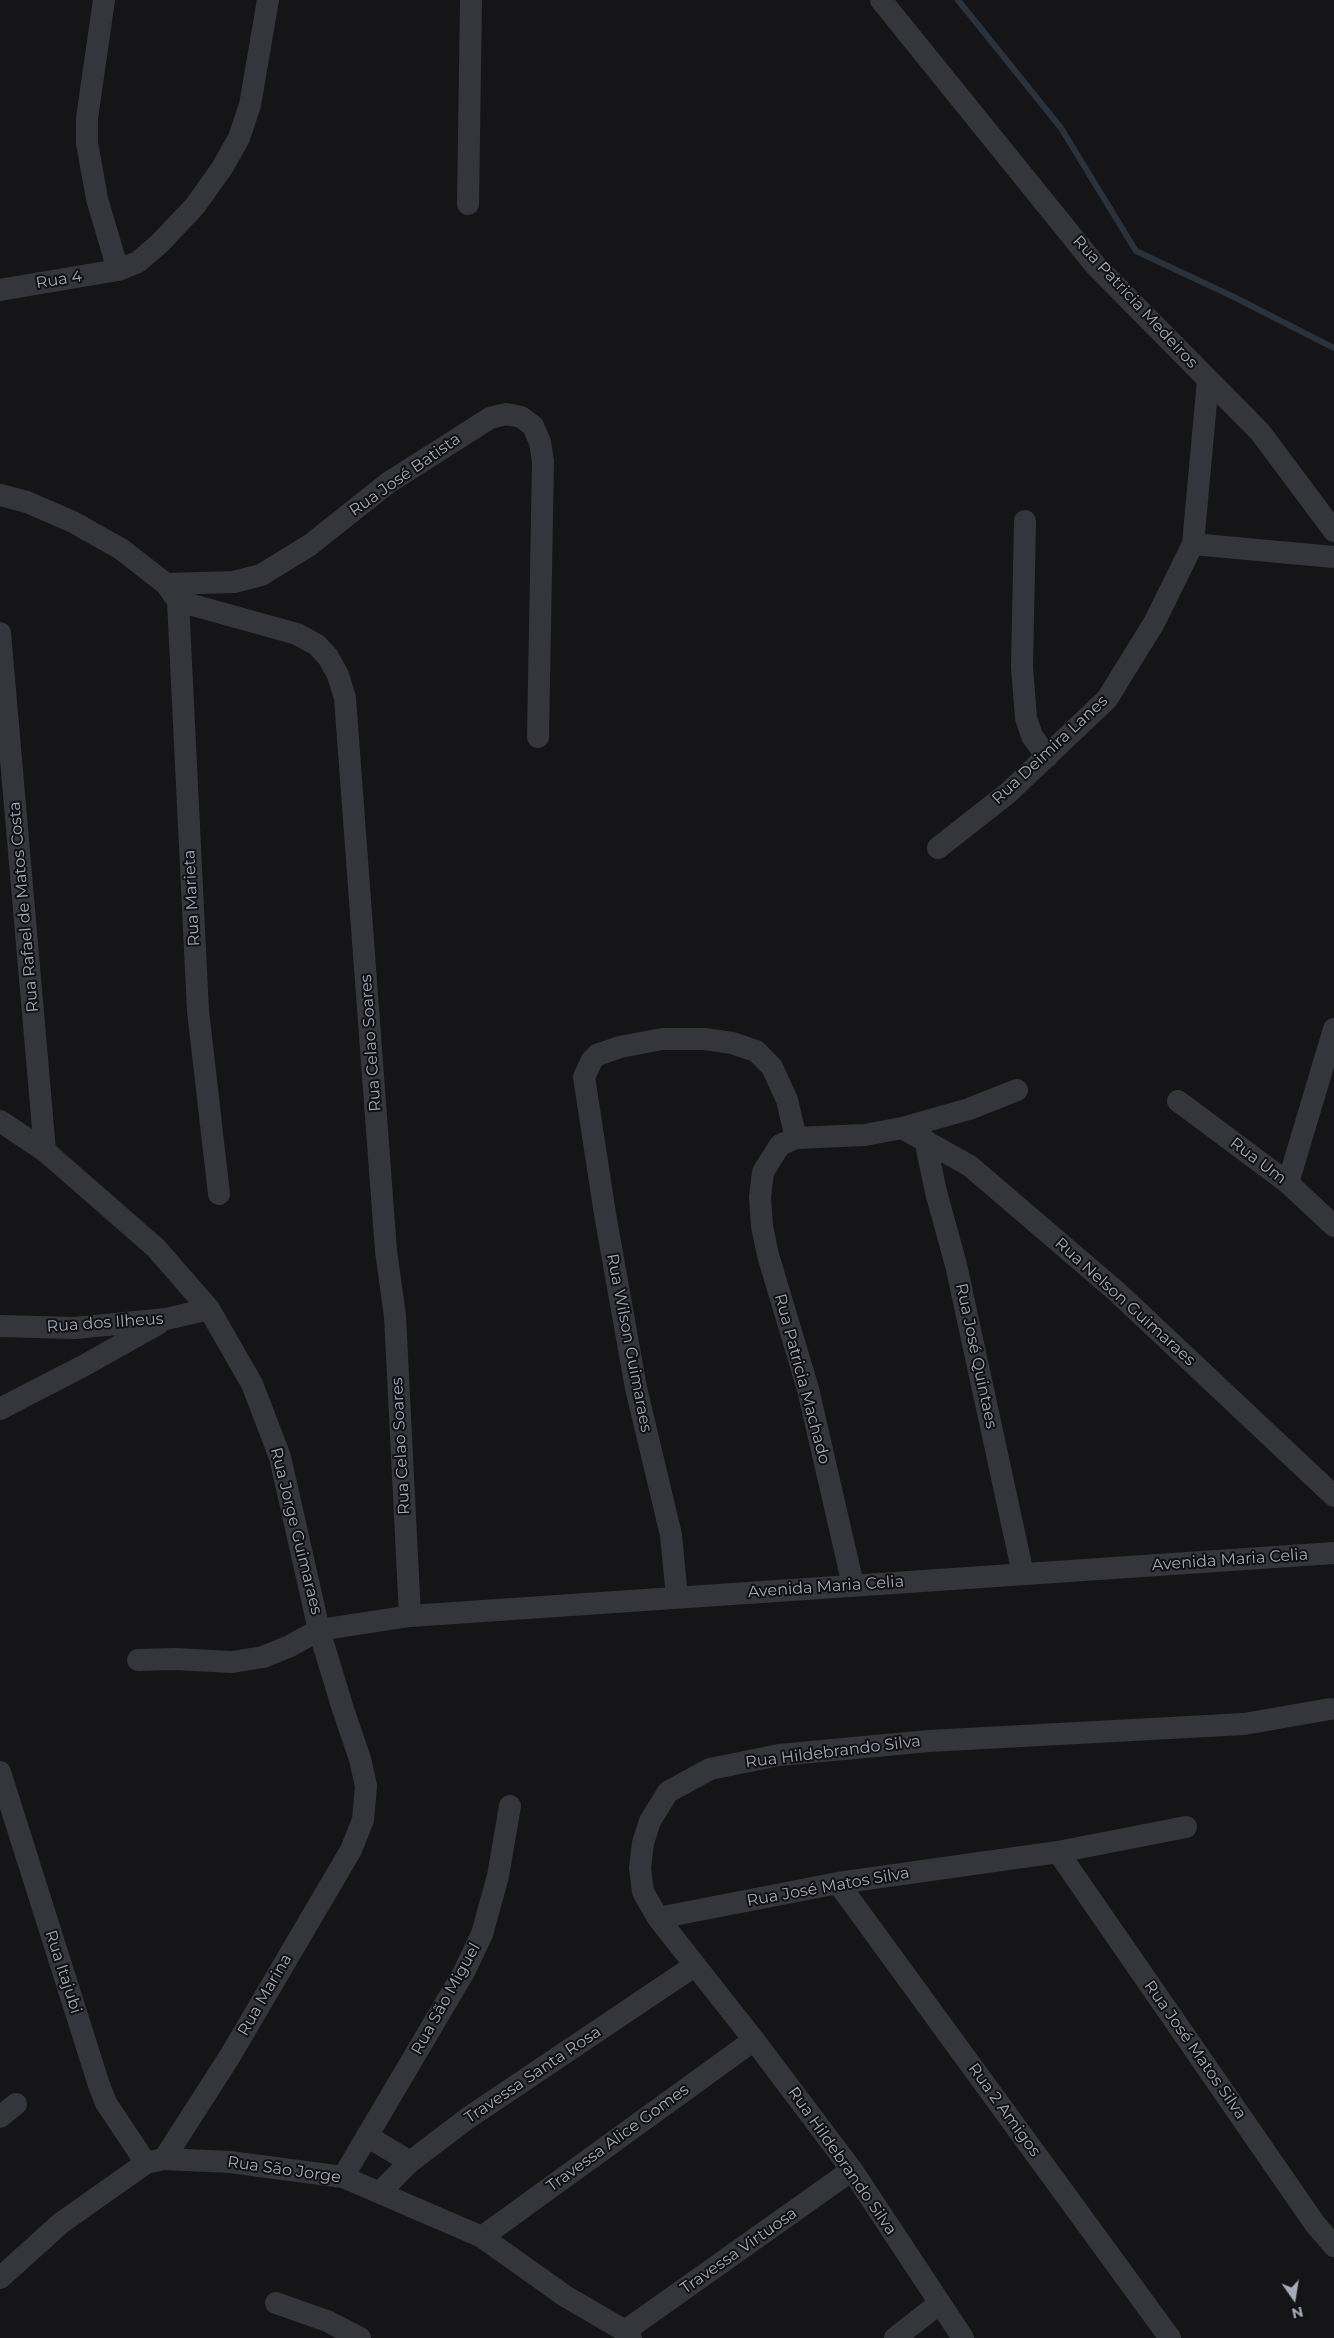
<!DOCTYPE html>
<html>
<head>
<meta charset="utf-8">
<style>
  body { margin:0 }
  #map { position:relative; width:1334px; height:2338px; overflow:hidden; background:#151517; font-family:Montserrat,sans-serif }
  canvas { display:block }
  .north { position:absolute; left:1269px; top:2273px; width:50px; height:50px; -webkit-text-stroke:4px #101012; paint-order:stroke; rotate:167deg; font-size:14px; font-weight:700; line-height:20px; text-align:center; color:#a5aab8 }
  .north::after { content:''; display:block; margin:auto; width:18px; height:22px; background:#a5aab8; clip-path:polygon(50% 0,100% 100%,50% 72%,0 100%) }
</style>
</head>
<body>
<div id="map">
<canvas width="1334" height="2338"></canvas>
<div class="north">N</div>
</div>
<script>
const g = document.querySelector('canvas').getContext('2d');
g.lineJoin = 'round';
function poly(rows) {
  const path = new Path2D();
  for (const r of rows) {
    path.moveTo(r[0], r[1]);
    for (let i = 2; i < r.length; i += 2) path.lineTo(r[i], r[i + 1]);
  }
  return path;
}
function stroke(path, color, width, dash) {
  g.strokeStyle = color;
  g.lineWidth = width;
  g.lineCap = dash ? 'butt' : 'round';
  g.setLineDash(dash || []);
  g.stroke(path);
}
function drawText(font, color, halo, rows, align = 'center') {
  g.font = font + ' Montserrat,sans-serif';
  g.lineWidth = 4;
  g.setLineDash([]);
  g.textBaseline = 'middle';
  g.strokeStyle = halo;
  g.fillStyle = color;
  for (const [text, x, y, turn = 0] of rows) {
    g.save();
    g.translate(x, y);
    g.rotate((+turn || 0) * Math.PI / 180);
    g.textAlign = isNaN(turn) ? turn : align;
    if (halo) g.strokeText(text, 0, 0);
    g.fillText(text, 0, 0);
    g.restore();
  }
}
stroke(poly([
  [958,0,1061,128,1136,251,1234,297,1334,348]
]), '#2a333c', 6);
stroke(poly([
  [104,0,87,118,87,143,97,199,118,270],
  [881,0,1096,266,1260,432,1334,531],
  [468,204,471,0],
  [0,290,118,270,138,262,160,243,195,206,222,168,239,138,250,105,268,0],
  [0,495,27,502,73,522,121,549,166,584,234,582,261,575,310,545,388,483,490,418,506,414,521,417,533,426,540,442,543,461,538,737],
  [1025,521,1022,667,1026,718,1032,736,1047,757],
  [1193,544,1334,557],
  [166,584,178,601,297,634,317,645,328,657,338,675,345,698,386,1251,395,1316,410,1616],
  [178,601,198,1011,219,1194],
  [0,633,45,1151],
  [938,848,1008,793,1107,699,1154,623,1193,544,1208,380],
  [1178,1101,1288,1183,1334,1226],
  [0,1121,45,1151,156,1248,209,1309,252,1384,280,1457,319,1630,342,1706,360,1759,366,1786,363,1820,351,1850,230,2056,164,2159],
  [902,1128,970,1166,1116,1291,1334,1496],
  [925,1140,936,1192,956,1265,1023,1574],
  [1288,1183,1334,1029],
  [0,1326,75,1328,166,1319,209,1309],
  [0,1409,85,1365,158,1324],
  [853,1585,808,1389,768,1255,762,1226,760,1197,763,1172,780,1145,796,1138,865,1135,902,1128,969,1109,1017,1090],
  [677,1597,671,1535,636,1388,605,1214,584,1077,592,1060,597,1055,620,1047,662,1039,705,1039,732,1043,756,1051,772,1067,787,1100,796,1138],
  [138,1660,175,1659,232,1662,263,1657,290,1646,319,1630,410,1616,1334,1553],
  [0,1772,99,2085,106,2103,146,2163],
  [1058,1852,1315,2224,1334,2246],
  [838,1883,1170,2338],
  [658,1918,838,1883,1058,1852,1186,1827],
  [0,2117,16,2104],
  [367,2136,410,2162],
  [343,2177,464,1972,482,1934,498,1876,510,1806],
  [380,2192,410,2162,468,2118,694,1966],
  [482,2237,754,2040],
  [0,2278,61,2223,146,2163,164,2159,230,2162,343,2177,482,2237,565,2296,625,2331,631,2338],
  [276,2303,327,2321,360,2338],
  [625,2331,852,2170],
  [895,2338,940,2303],
  [963,2338,852,2170,754,2040,658,1918,643,1892,640,1868,643,1843,650,1821,668,1792,710,1769,779,1755,929,1741,1244,1724,1330,1709]
]), '#35363c', 22);
drawText('16px', '#a5aab8', '#101012', [
  ["Rua 4",59,280,-9],
  ["Rua Patricia Medeiros",1135,302,47],
  ["Rua José Batista",405,475,-35],
  ["Rua Deimira Lanes",1050,750,-43],
  ["Rua Marieta",192,898,-93],
  ["Rua Rafael de Matos Costa",24,907,-95],
  ["Rua Celao Soares",371,1043,-94],
  ["Rua Um",1258,1161,37],
  ["Rua Nelson Guimaraes",1125,1302,42],
  ["Rua dos Ilheus",105,1323,-4],
  ["Rua Wilson Guimaraes",629,1343,79],
  ["Rua José Quintaes",976,1356,78],
  ["Rua Patricia Machado",802,1379,75],
  ["Rua Celao Soares",401,1446,-93],
  ["Rua Jorge Guimaraes",296,1531,76],
  ["Avenida Maria Celia",1230,1560,-4],
  ["Avenida Maria Celia",826,1587,-4],
  ["Rua Hildebrando Silva",833,1752,-7],
  ["Rua José Matos Silva",828,1887,-10],
  ["Rua Itajubi",63,1972,72],
  ["Rua Marina",265,1995,-60],
  ["Rua São Miguel",446,1999,-61],
  ["Rua José Matos Silva",1195,2050,55],
  ["Travessa Santa Rosa",533,2075,-34],
  ["Rua 2 Amigos",1004,2110,54],
  ["Travessa Alice Gomes",618,2138,-36],
  ["Rua Hildebrando Silva",842,2161,55],
  ["Rua São Jorge",284,2170,8],
  ["Travessa Virtuosa",739,2251,-35]
]);
</script>
</body>
</html>
